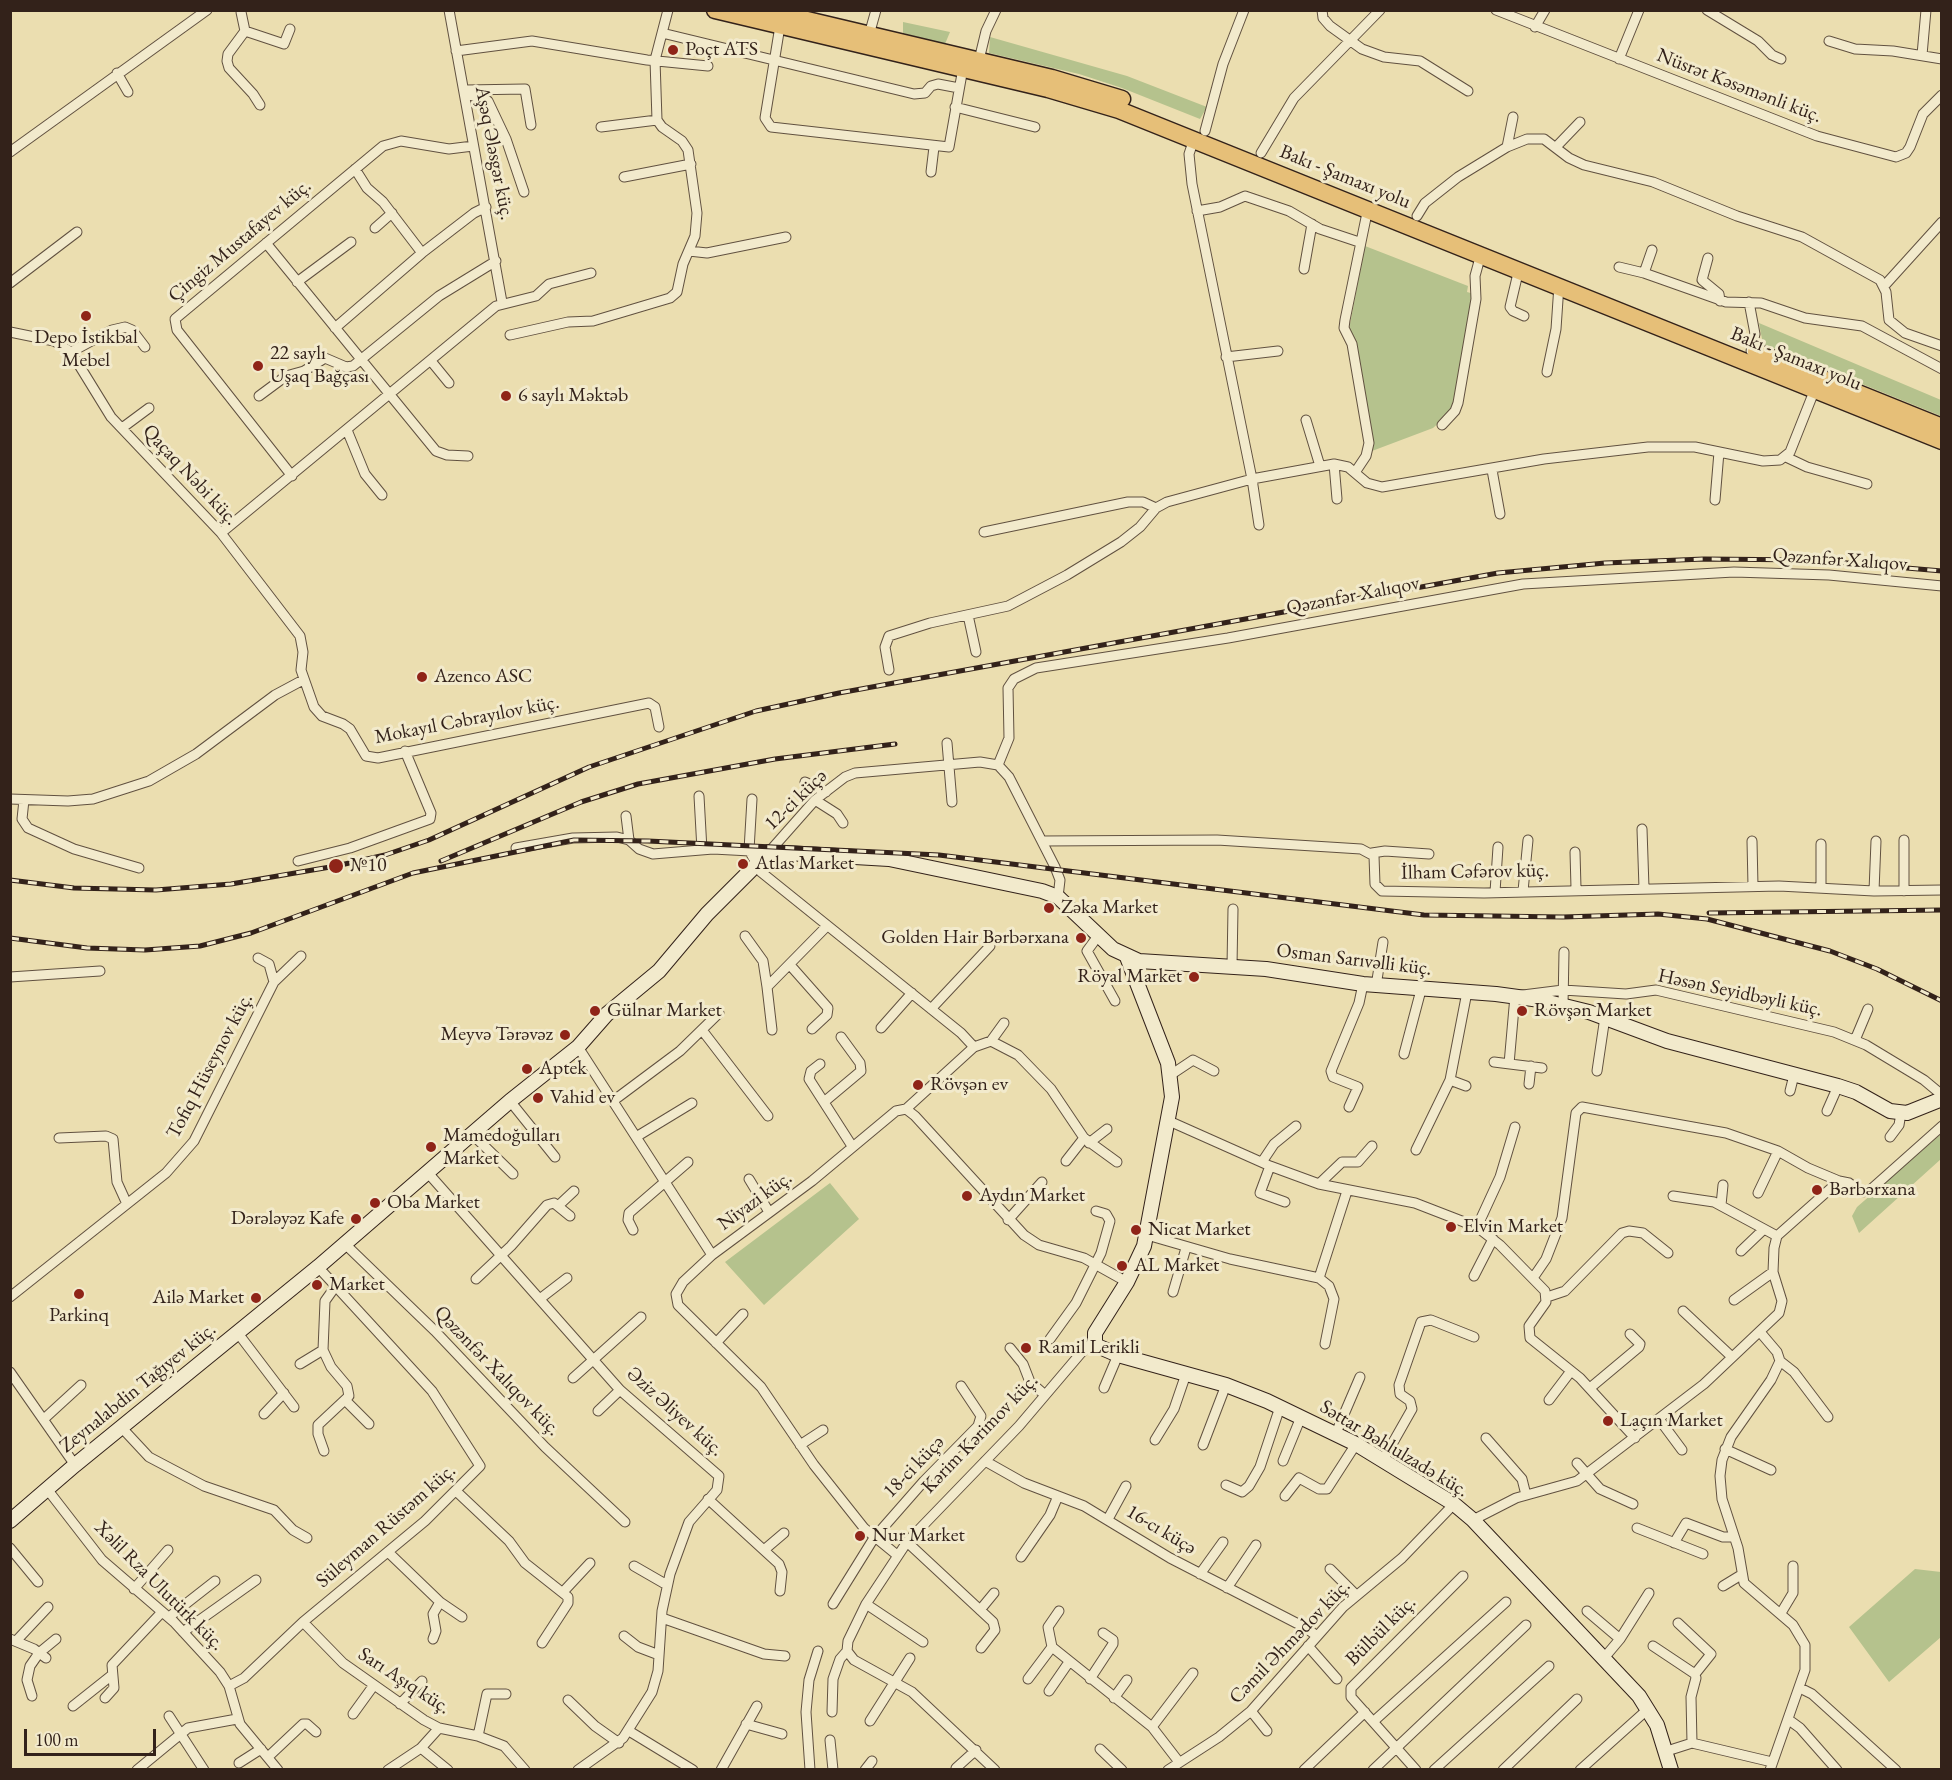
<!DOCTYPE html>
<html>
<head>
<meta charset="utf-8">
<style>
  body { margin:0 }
  #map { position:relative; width:1952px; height:1780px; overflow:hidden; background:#ebdeb0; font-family:"EB Garamond",serif }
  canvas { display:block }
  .frame { position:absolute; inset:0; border:12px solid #33221a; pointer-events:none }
  .scale { position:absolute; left:24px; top:1729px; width:132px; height:27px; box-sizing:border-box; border:3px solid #33221a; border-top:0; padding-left:8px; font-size:18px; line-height:21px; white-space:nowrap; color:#33221a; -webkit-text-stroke:4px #f2eacc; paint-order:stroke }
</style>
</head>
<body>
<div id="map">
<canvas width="1952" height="1780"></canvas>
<div class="frame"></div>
<div class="scale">100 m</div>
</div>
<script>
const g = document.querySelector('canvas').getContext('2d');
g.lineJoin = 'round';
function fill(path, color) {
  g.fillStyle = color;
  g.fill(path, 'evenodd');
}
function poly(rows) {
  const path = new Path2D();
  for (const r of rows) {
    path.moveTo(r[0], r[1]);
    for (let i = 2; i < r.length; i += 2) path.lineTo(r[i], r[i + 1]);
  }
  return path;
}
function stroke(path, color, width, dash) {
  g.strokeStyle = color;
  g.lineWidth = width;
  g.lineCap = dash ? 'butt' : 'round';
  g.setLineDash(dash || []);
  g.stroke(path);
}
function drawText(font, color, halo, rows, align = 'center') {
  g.font = font + ' "EB Garamond",serif';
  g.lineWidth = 6;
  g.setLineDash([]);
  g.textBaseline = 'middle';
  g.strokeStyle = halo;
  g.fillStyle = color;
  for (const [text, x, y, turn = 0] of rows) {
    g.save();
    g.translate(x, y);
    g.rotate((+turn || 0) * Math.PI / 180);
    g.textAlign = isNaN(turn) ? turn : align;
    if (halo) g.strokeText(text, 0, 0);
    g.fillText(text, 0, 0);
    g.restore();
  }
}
fill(poly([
  [903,22,950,32,945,44,903,33],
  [990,37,1127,76,1207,107,1200,119,1122,88,1079,74,989,53],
  [1365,246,1468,286,1467,292,1474,294,1451,412,1433,428,1372,451,1349,329],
  [1759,323,1941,400,1941,416,1763,344],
  [1941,1134,1941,1159,1859,1233,1852,1216,1857,1207],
  [830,1183,859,1219,764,1305,725,1262],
  [1915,1569,1941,1572,1941,1637,1889,1682,1849,1627]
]), '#b5c28d');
const street = poly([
  [449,10,502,302],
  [1322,10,1323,18,1330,26,1362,49,1384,57,1420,61,1468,91],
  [1496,10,1817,136,1896,157,1906,153,1910,147,1923,114,1942,95],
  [1707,10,1758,41,1772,55,1781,59],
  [241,12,245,31,228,54,227,61,229,68,253,94,260,105],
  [780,26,765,118,771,127,949,147,963,68],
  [1535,27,1545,10],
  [245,31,284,44,290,29],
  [662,33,914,94,925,93,931,86,938,84,959,88],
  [869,35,876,10],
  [1829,41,1855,49,1893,51,1942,59],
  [456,51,532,41,647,60,708,66],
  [1922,55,1926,10],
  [1619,59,1639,10],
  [979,60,986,31,996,10],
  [117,73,128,92],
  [466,90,525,89,531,125],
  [464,93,488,101,506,139,524,192],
  [955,107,1035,127],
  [601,127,657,120],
  [1205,131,1223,64,1244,10],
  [1194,139,1189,154,1192,184,1252,479,1259,525],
  [1507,147,1513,117],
  [1556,147,1580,122],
  [10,152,207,10],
  [1261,153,1294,98,1380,10],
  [355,169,367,188,383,202,422,253],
  [931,172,934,147],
  [624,177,691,164],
  [1197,211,1220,207,1245,196,1289,211,1320,229,1359,242],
  [1417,216,1425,203,1458,177,1507,147,1527,139,1544,139,1569,158,1584,165,1653,182,1737,216,1802,237,1880,280,1886,292,1889,320,1905,333,1942,346],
  [375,228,392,213],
  [266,243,436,451,447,455,468,456],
  [689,251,707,253,786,237],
  [1708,258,1702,280,1719,294,1720,301],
  [1619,267,1644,273,1726,302,1761,303,1805,318,1862,326,1942,369],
  [1304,269,1312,224],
  [1519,269,1510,307,1513,311,1524,316],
  [1644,273,1652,250],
  [297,282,351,242],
  [10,283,77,232],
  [1885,285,1942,222],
  [1749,302,1755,334,1751,351],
  [335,328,422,253,474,213,486,207],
  [10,332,54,341,71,352,111,417,221,533,300,636,303,652,301,670,314,707,322,716,343,724,350,729,366,756,378,758,649,703,655,707,659,727],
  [510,335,568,322,593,321,670,298,677,292,683,264,695,236,697,213,688,150,682,141,662,127,657,120,655,60,668,10],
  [71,352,112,330,125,327,132,330,145,347],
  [1226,357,1278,351],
  [431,361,449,383],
  [1547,372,1556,329,1559,285],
  [259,396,286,376,304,371,325,358,346,367,353,366,439,296,496,261],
  [1306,420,1320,466],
  [1442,425,1455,411,1458,403,1476,299,1475,276,1481,254],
  [122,428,149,408],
  [347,430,365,474,382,495],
  [1786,457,1807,467,1867,484],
  [1334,464,1337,499],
  [1492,470,1500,514],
  [1356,471,1366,456,1369,443,1352,344,1344,328,1345,320,1368,208],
  [292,476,177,330,175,319,383,146,401,141,449,149,473,146],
  [1715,500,1719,452],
  [984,532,1128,502,1143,502,1156,508],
  [221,533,496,306,536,296,549,284,591,273],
  [968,615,976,652],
  [889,670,885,647,889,636,930,623,1008,606,1067,575,1121,542,1140,527,1156,508,1167,502,1252,479,1334,464,1348,467,1367,483,1382,487,1544,459,1648,447,1695,447,1763,461,1780,460,1790,452,1815,389],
  [947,743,952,802],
  [998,765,1009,738,1008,688,1014,679,1036,668,1228,638,1523,584,1734,572,1829,575,1942,586],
  [998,765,1009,777,1055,867,1060,880,1058,897],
  [805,782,826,792],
  [699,796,702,850],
  [10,799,68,801,93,799,149,781,196,754,275,695,303,680],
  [752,799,749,850,761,872,961,1033,974,1047,906,1109],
  [24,800,22,819,28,828,74,849,139,868],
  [815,800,837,814,843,823],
  [626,816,629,840],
  [1642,829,1644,888],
  [1042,841,1217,840,1361,849,1374,856,1375,884,1382,891,1484,893,1779,886,1874,891,1942,890],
  [1752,841,1753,886],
  [516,848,573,838,617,837,629,840,639,849,653,854,713,849,769,852,815,800,845,777,855,773,980,762,998,765],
  [1575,852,1576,888],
  [1372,853,1385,851,1429,854],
  [298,861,350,848,430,819,431,813,405,751],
  [1821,887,1821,844],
  [1523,891,1528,840],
  [1874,891,1876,841],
  [1904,891,1904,840],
  [1495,892,1498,847],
  [745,936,763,961,767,987],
  [1098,936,1087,951,1115,1001],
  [790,965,828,1008,827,1015,812,1029],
  [1232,966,1233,909],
  [10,977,100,971],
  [274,982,301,956],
  [1376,986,1383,942],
  [1563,1005,1564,952],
  [931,1009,990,946],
  [881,1028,912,993],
  [702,1030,768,1116],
  [772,1030,767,987,826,927],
  [1855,1040,1868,1009],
  [991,1041,1004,1023],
  [578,1047,712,1255],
  [974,1047,991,1041,1018,1055,1051,1089,1084,1138,1117,1162],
  [1404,1054,1421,990],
  [1494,1062,1542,1068],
  [820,1064,811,1071,809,1079,852,1146],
  [1509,1064,1515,996,1563,990,1626,994,1656,990,1834,1032,1866,1045,1924,1080,1942,1095],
  [1597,1071,1605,1017],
  [1172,1074,1193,1060,1214,1071],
  [1450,1080,1466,1086],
  [1529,1084,1531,1066],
  [1790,1091,1794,1075],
  [510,1101,555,1157],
  [613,1101,680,1051,719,1013],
  [824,1102,861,1071,860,1063,841,1037],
  [1349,1107,1358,1087,1333,1077,1331,1071,1359,1003,1363,984],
  [1827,1111,1838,1086],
  [1169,1121,1270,1166,1319,1184,1415,1203,1477,1227,1500,1245,1545,1291,1546,1302,1529,1326,1530,1338,1580,1378,1635,1438],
  [472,1134,513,1174],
  [636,1137,692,1103],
  [1890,1137,1899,1125,1901,1113],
  [59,1138,106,1136,113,1139,117,1182,127,1204],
  [1089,1143,1107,1129],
  [1416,1150,1450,1080,1467,992],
  [1066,1161,1084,1138],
  [1262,1162,1274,1144,1296,1126],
  [1270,1166,1260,1193,1285,1202],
  [428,1173,620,1390,719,1476,717,1490,689,1522,670,1574,662,1611,658,1671,652,1692,623,1738,578,1770],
  [749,1179,769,1212],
  [1319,1184,1342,1162,1358,1162,1372,1146],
  [1758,1193,1778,1151],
  [1673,1196,1714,1202,1777,1236],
  [1721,1205,1723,1185],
  [558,1206,574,1191],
  [1008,1220,1042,1182],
  [1477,1227,1500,1177,1515,1127],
  [633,1230,628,1220,629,1213,688,1162],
  [1147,1235,1230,1259,1319,1278,1347,1191],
  [345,1244,435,1331,545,1447,625,1522],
  [1741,1251,1764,1229],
  [1474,1276,1493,1239],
  [1319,1278,1329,1286,1334,1299,1325,1344],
  [1533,1278,1546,1259,1562,1218,1576,1113,1582,1107,1726,1133,1778,1151,1808,1168,1839,1181],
  [476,1279,511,1246,547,1205,554,1203,570,1216],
  [1173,1292,1186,1248],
  [10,1297,166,1173,194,1141,274,982,269,964,258,958],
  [1547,1297,1565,1291,1622,1233,1629,1231,1643,1233,1668,1253],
  [541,1298,567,1278],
  [1734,1300,1773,1272],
  [1683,1311,1732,1357],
  [237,1332,294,1407],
  [1760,1332,1777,1352,1780,1361,1771,1380,1731,1437,1722,1460,1720,1476,1722,1499,1738,1548,1744,1583,1793,1625,1805,1645,1805,1670,1770,1770],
  [1050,1339,1076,1303,1101,1253,1110,1221,1106,1214,1096,1211],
  [716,1343,743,1314],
  [1010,1348,1023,1364,1030,1382,1045,1395],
  [1780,1361,1794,1372,1828,1417],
  [300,1364,323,1350],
  [10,1372,75,1465],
  [573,1378,641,1317],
  [1104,1388,1118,1355],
  [1590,1388,1639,1347,1640,1344,1630,1334],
  [1549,1400,1571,1371],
  [346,1401,369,1424],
  [598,1411,620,1390],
  [264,1414,284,1393],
  [45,1418,81,1385],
  [1659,1419,1682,1450],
  [122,1428,149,1457,204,1486,274,1510,293,1530,307,1538],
  [1336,1433,1360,1377],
  [1486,1438,1522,1479,1526,1495],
  [1155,1440,1174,1409,1186,1374],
  [800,1445,823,1430],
  [1203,1445,1226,1385],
  [1725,1449,1771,1470],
  [324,1451,318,1434,318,1425,349,1396,347,1386,331,1367,323,1350,325,1301,335,1287],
  [1383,1460,1412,1409,1410,1401,1400,1394,1399,1385,1421,1322,1431,1320,1474,1337],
  [985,1461,1024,1483,1084,1506,1170,1558,1306,1628,1317,1636],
  [1283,1461,1301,1417],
  [1577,1463,1600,1489,1633,1504],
  [1226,1485,1242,1492,1249,1486,1260,1467,1280,1407],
  [47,1489,102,1560,174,1622,220,1672,229,1686,240,1724,278,1770],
  [456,1491,509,1541,525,1563,568,1597,568,1603,542,1643],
  [1285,1496,1299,1478,1319,1489,1327,1489,1356,1444],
  [708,1499,779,1564,782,1572,780,1591],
  [1108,1519,1126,1486],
  [1473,1520,1516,1498,1577,1481,1704,1384,1779,1313,1782,1301,1773,1272,1774,1248,1777,1236,1839,1181,1849,1183,1861,1192,1869,1191,1942,1126],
  [1637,1528,1703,1554],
  [907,1542,993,1622,995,1630,981,1648],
  [1674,1543,1686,1523,1723,1537,1734,1537],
  [10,1548,38,1582],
  [764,1550,784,1533],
  [388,1552,440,1602,462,1617],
  [897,1555,864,1528,814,1465,761,1387,678,1305,676,1294,683,1282,712,1255,812,1181,896,1111,906,1109,915,1116,1024,1235,1039,1245,1084,1258,1127,1282],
  [1021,1557,1050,1515,1058,1496],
  [634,1566,667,1585],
  [1330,1569,1356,1595],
  [1200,1574,1223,1542],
  [1723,1586,1741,1575],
  [1227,1588,1256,1545],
  [134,1589,168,1550],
  [563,1592,590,1563],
  [833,1604,874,1538,924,1481,978,1426,981,1416,961,1386],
  [866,1604,923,1642],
  [980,1610,994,1593],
  [1059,1611,1048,1627,1052,1647,1152,1727,1179,1762],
  [1587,1611,1620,1639],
  [1781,1613,1793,1593,1793,1566],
  [169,1617,215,1581],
  [662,1618,764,1654,785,1656],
  [303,1622,343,1663,424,1720,439,1728,478,1736,504,1746,525,1770],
  [1678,1623,1711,1654,1695,1674],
  [183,1632,256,1580],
  [624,1636,638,1647,659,1655],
  [10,1639,34,1649,46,1658],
  [433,1639,436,1631,433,1614,440,1602],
  [17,1640,48,1607],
  [1308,1646,1337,1679],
  [1653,1646,1695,1674,1696,1678,1691,1697,1692,1743,1667,1751],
  [1604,1658,1620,1639,1649,1593],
  [1028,1679,1052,1647],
  [1090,1679,1113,1644,1113,1640,1103,1633],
  [229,1686,244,1678,303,1622,425,1521,480,1466,432,1391,318,1267],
  [1800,1688,1812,1694,1896,1770],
  [1049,1691,1069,1662],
  [32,1696,27,1680,30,1666,39,1653,56,1639],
  [105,1698,114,1688,112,1665,162,1612],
  [1114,1698,1127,1680],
  [568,1700,595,1726,619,1743],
  [400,1704,422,1681],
  [73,1706,112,1675],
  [1251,1711,1267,1731],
  [832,1712,833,1679,840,1659,847,1651],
  [353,1714,374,1685],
  [169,1716,204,1770],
  [1789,1720,1800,1728,1837,1770],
  [870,1721,910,1658],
  [1374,1721,1506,1602],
  [746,1724,782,1734],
  [1152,1727,1193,1673],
  [629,1731,693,1770],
  [478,1736,487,1694,506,1694],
  [830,1740,833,1770],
  [1692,1743,1772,1762],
  [421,1748,448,1770],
  [1100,1749,1122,1770],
  [268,1757,303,1724,307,1724,316,1732],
  [239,1763,261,1749],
  [956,1768,976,1750],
  [137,1770,188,1728,237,1719],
  [388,1770,421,1748,439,1728],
  [721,1770,757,1706],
  [810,1770,806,1712,809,1680,818,1651],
  [865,1770,872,1761],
  [995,1770,912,1692,854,1660,847,1651,848,1641,866,1604,907,1542,1019,1426,1081,1353,1093,1342],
  [1168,1770,1219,1737,1251,1711,1343,1607,1402,1558,1454,1504],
  [1304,1770,1365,1712],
  [1373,1770,1526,1625],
  [1416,1770,1351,1697,1351,1688,1463,1576],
  [1434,1770,1549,1666],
  [1503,1770,1577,1699],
  [1580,1770,1648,1709]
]);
const secondary = poly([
  [1127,957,1168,1063,1172,1097,1144,1246,1127,1282,1095,1333,1095,1345,1118,1355,1226,1385,1267,1401,1356,1444,1454,1504,1473,1520,1639,1696,1657,1725,1671,1770],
  [10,1521,75,1465,318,1267,510,1101,578,1047,607,1014,659,971,707,914,769,852,889,859,1042,891,1058,897,1113,949,1139,961,1266,969,1363,984,1496,994,1540,1000,1589,1012,1667,1041,1838,1086,1856,1092,1890,1111,1907,1113,1942,1099]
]);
const highway = poly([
  [715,10,1048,89,1119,110,1942,441],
  [765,10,1052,78,1122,99],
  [1756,352,1942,427]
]);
stroke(street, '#615140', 11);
stroke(secondary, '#33221a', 16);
stroke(highway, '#33221a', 19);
stroke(street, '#f2eacc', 9);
stroke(secondary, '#f2eacc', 14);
stroke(highway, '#e6bf78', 16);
const rail = poly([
  [441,861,581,802,638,784,775,759,895,744],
  [10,880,74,888,156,890,231,884,336,866,385,855,429,840,589,767,756,711,839,693,1498,573,1605,563,1704,559,1812,560,1942,571],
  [1709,913,1942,910],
  [10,938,87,948,145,950,200,946,251,933,413,873,574,840,648,841,939,855,1424,915,1563,917,1658,914,1707,919,1830,951,1877,969,1942,1001]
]);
stroke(rail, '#33221a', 5);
stroke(rail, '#f2eacc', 3, [9]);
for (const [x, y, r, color] of [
  [673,50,6,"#8f2418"],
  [86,316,6,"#8f2418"],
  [258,366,6,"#8f2418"],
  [506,396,6,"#8f2418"],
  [422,677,6,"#8f2418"],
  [743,864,6,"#8f2418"],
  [336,866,8,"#8f2418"],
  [1049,908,6,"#8f2418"],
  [1081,938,6,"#8f2418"],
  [1194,977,6,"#8f2418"],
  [595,1011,6,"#8f2418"],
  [1522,1011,6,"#8f2418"],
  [565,1035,6,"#8f2418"],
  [527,1069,6,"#8f2418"],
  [918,1085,6,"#8f2418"],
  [538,1098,6,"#8f2418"],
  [431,1147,6,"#8f2418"],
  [1817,1190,6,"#8f2418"],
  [967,1196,6,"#8f2418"],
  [375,1203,6,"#8f2418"],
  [356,1219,6,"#8f2418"],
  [1451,1227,6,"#8f2418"],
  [1136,1230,6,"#8f2418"],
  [1122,1266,6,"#8f2418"],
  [317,1285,6,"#8f2418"],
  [79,1294,6,"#8f2418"],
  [256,1298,6,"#8f2418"],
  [1026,1348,6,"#8f2418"],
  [1608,1421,6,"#8f2418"],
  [860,1536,6,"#8f2418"]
]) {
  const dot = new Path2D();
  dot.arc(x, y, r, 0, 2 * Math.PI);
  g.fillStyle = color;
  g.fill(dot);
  stroke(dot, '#f2eacc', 2);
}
drawText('20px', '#33221a', '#f2eacc', [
  ["Poçt ATS",685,50],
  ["Depo İstikbal",86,338,"center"],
  ["Mebel",86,361,"center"],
  ["22 saylı",270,354],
  ["Uşaq Bağçası",270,377],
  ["6 saylı Məktəb",518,396],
  ["Azenco ASC",434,677],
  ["Atlas Market",755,864],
  ["№10",350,866],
  ["Zəka Market",1061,908],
  ["Golden Hair Bərbərxana",1069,938,"right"],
  ["Röyal Market",1182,977,"right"],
  ["Gülnar Market",607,1011],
  ["Rövşən Market",1534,1011],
  ["Meyvə Tərəvəz",553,1035,"right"],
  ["Aptek",539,1069],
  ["Rövşən ev",930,1085],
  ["Vahid ev",550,1098],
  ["Mamedoğulları",443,1136],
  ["Market",443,1159],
  ["Bərbərxana",1829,1190],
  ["Aydın Market",979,1196],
  ["Oba Market",387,1203],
  ["Dərələyəz Kafe",344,1219,"right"],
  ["Elvin Market",1463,1227],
  ["Nicat Market",1148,1230],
  ["AL Market",1134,1266],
  ["Market",329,1285],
  ["Ailə Market",244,1298,"right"],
  ["Parkinq",79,1316,"center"],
  ["Ramil Lerikli",1038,1348],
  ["Laçın Market",1620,1421],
  ["Nur Market",872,1536]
], 'left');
drawText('20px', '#33221a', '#f2eacc', [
  ["Nüsrət Kəsəmənli küç.",1739,86,21],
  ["Aşəq Ələsgər küç.",494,153,79],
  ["Bakı - Şamaxı yolu",1345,177,22],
  ["Çingiz Mustafayev küç.",240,241,-40],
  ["Bakı - Şamaxı yolu",1796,359,22],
  ["Qaçaq Nəbi küç.",190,475,47],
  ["Qəzənfər Xalıqov",1840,560,4],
  ["Qəzənfər Xalıqov",1353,596,-11],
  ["Mokayıl Cəbrayılov küç.",467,720,-11],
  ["12-ci küçə",796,800,-44],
  ["İlham Cəfərov küç.",1475,872,-1],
  ["Osman Sarıvəlli küç.",1354,960,7],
  ["Həsən Seyidbəyli küç.",1740,993,12],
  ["Tofiq Hüseynov küç.",210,1066,-62],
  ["Niyazi küç.",755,1201,-36],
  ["Qəzənfər Xalıqov küç.",497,1371,46],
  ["Zeynalabdin Tağıyev küç.",138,1388,-39],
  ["Əziz Əliyev küç.",675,1412,42],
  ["Kərim Kərimov küç.",980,1434,-46],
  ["Səttar Bəhlulzadə küç.",1394,1449,31],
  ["18-ci küçə",914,1467,-46],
  ["Süleyman Rüstəm küç.",386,1526,-41],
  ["16-cı küçə",1161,1530,31],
  ["Xəlil Rza Ulutürk küç.",159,1586,45],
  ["Bülbül küç.",1381,1631,-45],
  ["Cəmil Əhmədov küç.",1290,1642,-46],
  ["Sarı Aşıq küç.",404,1681,33]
]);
</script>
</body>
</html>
